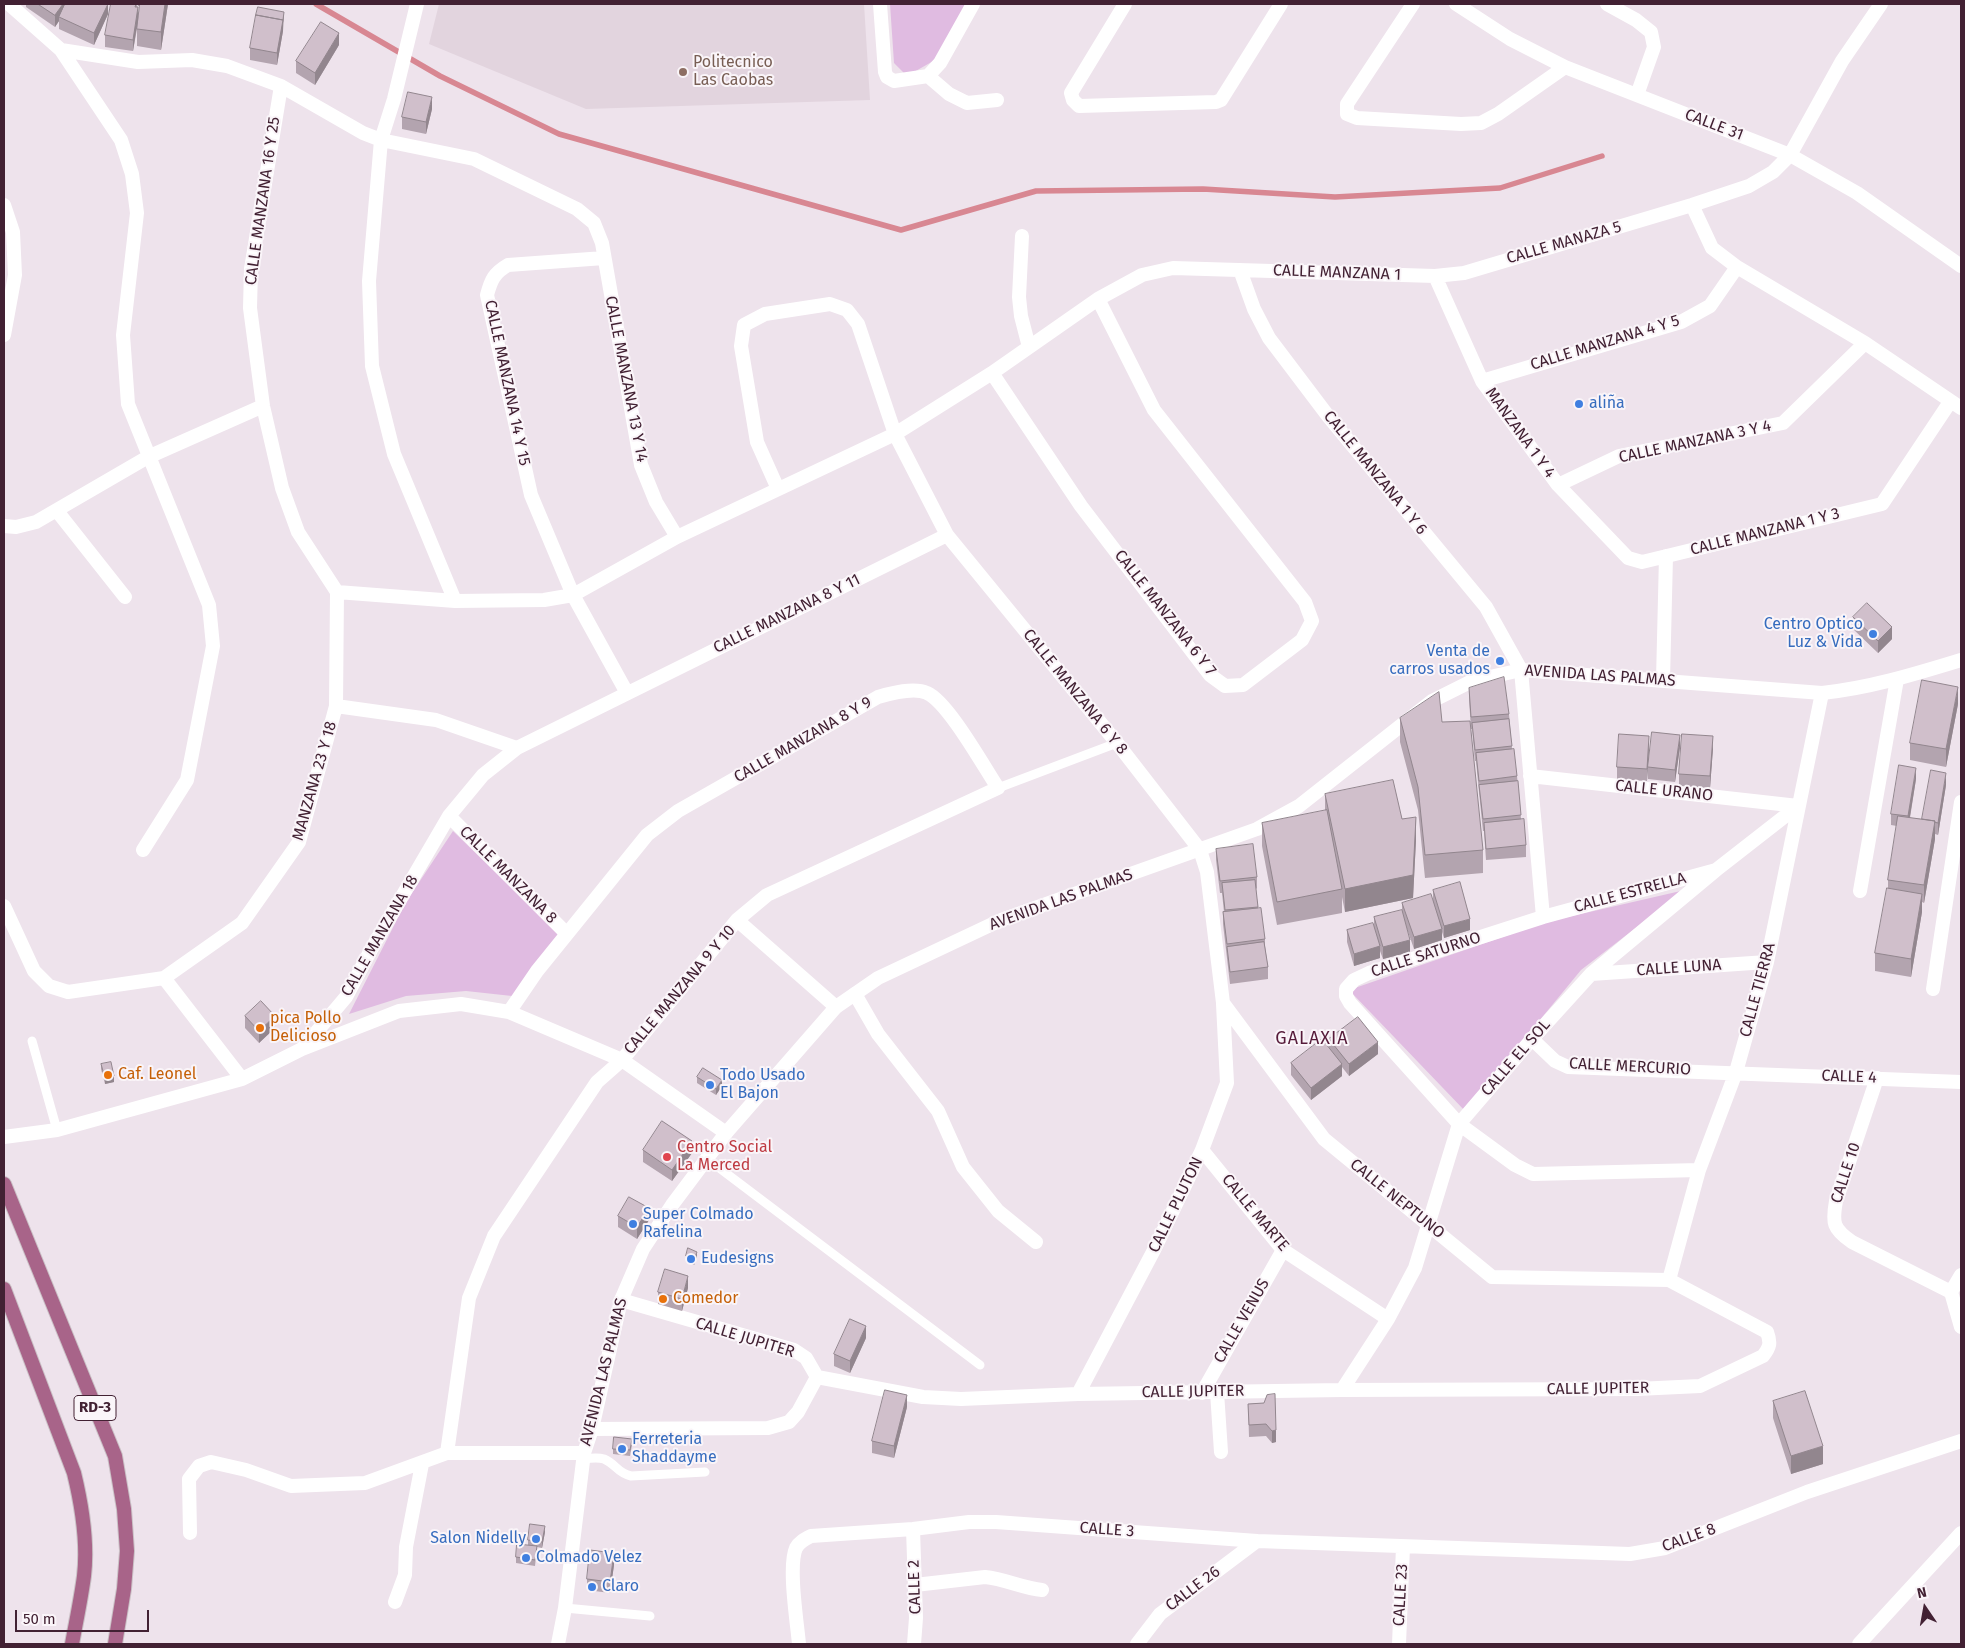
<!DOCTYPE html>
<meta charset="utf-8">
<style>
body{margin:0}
#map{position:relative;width:1965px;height:1648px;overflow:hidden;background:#eee3ec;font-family:"Fira Sans",sans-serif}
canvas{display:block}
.frame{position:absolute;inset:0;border:5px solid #422133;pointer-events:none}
.north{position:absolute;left:1900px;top:1583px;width:50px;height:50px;-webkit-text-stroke:4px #faf5f9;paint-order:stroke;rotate:348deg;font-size:14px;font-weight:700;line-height:20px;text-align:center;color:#422133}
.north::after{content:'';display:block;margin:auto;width:18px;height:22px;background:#422133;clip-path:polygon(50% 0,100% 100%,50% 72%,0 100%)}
.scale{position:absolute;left:15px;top:1610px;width:134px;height:22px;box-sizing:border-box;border:2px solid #422133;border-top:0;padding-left:6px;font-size:15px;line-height:18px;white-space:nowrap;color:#422133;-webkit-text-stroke:4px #faf5f9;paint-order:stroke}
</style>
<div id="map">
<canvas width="1965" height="1648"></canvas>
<div class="frame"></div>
<div class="north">N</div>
<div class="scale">50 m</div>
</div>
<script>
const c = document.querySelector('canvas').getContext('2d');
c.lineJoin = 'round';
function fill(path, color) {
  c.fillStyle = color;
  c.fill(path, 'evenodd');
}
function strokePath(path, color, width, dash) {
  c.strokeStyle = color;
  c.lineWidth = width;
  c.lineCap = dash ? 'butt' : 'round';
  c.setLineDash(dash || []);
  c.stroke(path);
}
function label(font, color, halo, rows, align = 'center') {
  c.font = font + ' "Fira Sans",sans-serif';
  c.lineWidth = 4;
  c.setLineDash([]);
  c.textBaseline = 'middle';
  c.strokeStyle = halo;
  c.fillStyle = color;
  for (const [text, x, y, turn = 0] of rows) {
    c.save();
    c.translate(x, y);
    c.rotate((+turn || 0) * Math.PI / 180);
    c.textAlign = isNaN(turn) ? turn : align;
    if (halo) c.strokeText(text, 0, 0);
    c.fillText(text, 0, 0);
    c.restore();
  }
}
fill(new Path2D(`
 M439,4H864L870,100L586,109L429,44Z`), '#e2d4de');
fill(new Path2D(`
 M890,4H968L935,60L907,76L894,63Z
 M453,831L561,936L512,996L466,991L406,996L349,1014L406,902Z
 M1685,890L1581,970L1465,1111L1349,990L1546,922Z`), '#e0bbe1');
strokePath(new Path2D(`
 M316,4L440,76L559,134L901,230L1036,191L1203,189L1335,197L1500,188L1602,156`), '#d88792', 5.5);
const primary = new Path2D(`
 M4,1184L115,1456L124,1509L127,1551L124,1589L115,1644
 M4,1289L74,1473C82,1506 88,1542 84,1576C81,1599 76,1622 72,1644`);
strokePath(primary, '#cac1c6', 16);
strokePath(new Path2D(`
 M998,788L1117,743
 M32,1041L57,1130
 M706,1158L980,1365
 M584,1459C590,1458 598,1457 604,1459C616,1464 617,1473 631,1476L705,1472
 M565,1608L650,1616`), '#fff', 9);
strokePath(new Path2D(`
 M9,4L61,50L121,140L132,174L137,213L123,335L128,404L209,605L213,646L187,780L143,850
 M417,4L394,99L381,140L369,281L372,366L394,454L455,601
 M880,4L885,72L887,77L894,81L928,76L940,63L973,4
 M1125,4L1071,93L1073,100L1079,106L1216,102L1221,100L1281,4
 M1413,4L1347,104V114L1357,118L1461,124L1481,123L1498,114L1565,67
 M1456,4L1510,39L1565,67L1790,155L1857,193L1961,266
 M1607,4L1636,20L1651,32L1654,47L1637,95
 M61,50L138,62L192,60L227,66L281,86L363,133L381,140L474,159L577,209L594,223L602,243L641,465L656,502L677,537
 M928,76L949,94L967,103L997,100
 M281,86L251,269L250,308L263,406L282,488L298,532L337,592
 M4,205L13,232L15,275L4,335
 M1692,205L1712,248L1737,267L1865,343L1961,408
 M1022,236L1019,297L1021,316L1029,347
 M604,258L508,265C494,273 491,280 487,295L531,495L573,595L627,693
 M1240,270L1254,309L1269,338L1328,416L1486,607L1521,670L1543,917
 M1435,276L1482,381L1558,485L1628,558L1642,562L1882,504L1950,402
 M992,373L1081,506L1210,675L1225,686L1243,685L1302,640L1312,621L1305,602L1154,410L1098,299
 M1482,381L1681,322L1710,306L1737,267
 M1558,485L1619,456L1783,423L1865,343
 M57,511L125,597
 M4,526L16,527L36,522L148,457L263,406
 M337,592L455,601L544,600L573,595L677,537L895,434L992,373L1098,299L1142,275L1173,268L1435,276L1464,273L1692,205L1749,186L1773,172L1790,155L1842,61L1881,4
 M1663,680L1666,556
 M336,706L436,720L517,748
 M1530,776L1798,806
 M449,816L567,934
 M1860,891L1897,679
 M4,906L34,971L49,986L68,992L164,978L242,923L299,842L336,706L337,592
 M737,920L836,1007
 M1591,974L1767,962
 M164,978L242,1079
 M1933,989L1961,802
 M855,994L878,1034L938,1111L963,1167L998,1211L1036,1242
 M1532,1039L1555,1061L1568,1067L1961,1082
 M302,1049L346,997L373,946L449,816L483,775L517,748L947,535
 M1877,1078L1836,1201C1832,1223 1833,1229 1852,1242L1951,1292
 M4,1137L57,1130L242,1079L302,1049L399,1011L461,1004L509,1012L622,1060L726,1133
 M1202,1150L1283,1250L1388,1319
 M1699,1170L1533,1174L1515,1165L1459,1124L1350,1003L1346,996V989L1354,980L1369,973L1543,917L1716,870
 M1669,1280L1699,1170L1736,1072L1767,962L1822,693
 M1951,1292L1961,1327
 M1951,1292L1961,1275
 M621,1300L794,1350L806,1358L817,1377L923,1397L961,1399L1078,1394L1342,1390L1637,1389L1700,1386L1763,1356C1770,1347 1771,1343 1767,1332L1669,1280L1492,1277L1324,1139L1223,1003L1207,872L1200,850L1117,743L947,535L895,434L858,324L847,310L830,304L765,314L744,325L741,346L757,442L778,489
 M1342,1390L1388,1319L1415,1268L1459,1124L1532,1039L1591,974L1716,870L1798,806
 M1217,1392L1221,1452
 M1202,1393L1283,1250
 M1078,1394L1154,1250L1202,1150L1227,1083L1223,1004
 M592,1429L768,1428L789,1422L798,1412L817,1377
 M447,1453L469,1298L494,1236L597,1082L622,1060L737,920L767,895L998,788C984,767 948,702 927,693C914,687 892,693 878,697L678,811L647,835L537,971L509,1012
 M913,1529L916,1618L914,1644
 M190,1533L189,1479L199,1466L211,1462L246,1470L291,1486L365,1483L447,1453H584
 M915,1585L985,1577C1005,1579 1023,1588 1042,1590
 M395,1602L405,1575L406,1547L422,1464
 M799,1644C797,1622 788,1566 796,1548C799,1542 805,1539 811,1536L913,1529L969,1522H996L1257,1541L1630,1554L1665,1548L1807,1492L1961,1441
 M1137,1644L1160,1614L1257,1541
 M1399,1644L1403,1547
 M1859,1644L1961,1533`), '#fff', 14);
strokePath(new Path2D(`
 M558,1644L565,1608L584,1453L592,1429L621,1300L643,1249L672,1205L726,1133L836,1007L878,978L1001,920L1257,829L1299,806L1432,701L1472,681L1521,670L1822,693C1870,688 1915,674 1961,660`), '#fff', 14);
strokePath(primary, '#a86489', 14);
fill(new Path2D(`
 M26,4H108V14L94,45L59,29V21L55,27L26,7Z
 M137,4L138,17L140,6H138V4H168L161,50L137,46V29L133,51L105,47V35Z
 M284,17L283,23V31L277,65L250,60V48Z
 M339,45L315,85L296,73V61Z
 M432,109L426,134L402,129V117Z
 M1853,617L1892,639L1878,653L1853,629Z
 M1469,688L1509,714L1512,749L1517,776L1521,819L1526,845V857L1486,860L1484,831H1483L1479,792L1476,761H1475L1472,729H1471L1469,699Z
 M1958,704L1946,767L1910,760V743Z
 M1400,718L1442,722L1483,850V873L1425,878L1418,810L1400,742Z
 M1680,747L1675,782L1648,779V767Z
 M1649,748L1647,781L1617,779V767Z
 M1713,748L1710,788L1679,786V774Z
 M1916,779L1910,818L1922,819L1946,785L1938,835L1935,834V839L1924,903L1922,902V912L1911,977L1875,971V953L1888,888V880L1897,826L1891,825V814Z
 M1325,794L1402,819L1416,840L1413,898L1345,912L1342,897V913L1277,925L1262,846V823L1325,811Z
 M1216,849L1257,877V888L1256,889L1258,908L1265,939V946L1268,967V979L1230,984L1223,924V912H1224L1222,893H1220L1216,860Z
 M1433,890L1470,930L1444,938L1442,932V940L1414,949L1405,923L1410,952L1383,959L1380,951V958L1354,966L1347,942V930L1374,926V917L1402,913V903L1433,900Z
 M1961,968V988H1960V976Z
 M245,1016L275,1028L259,1043L245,1028Z
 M1329,1039L1378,1054L1349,1076L1342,1067V1076L1311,1100L1291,1075V1063L1329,1048Z
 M101,1064L114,1082L105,1084L101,1069Z
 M697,1077L722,1086L716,1095L697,1083Z
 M643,1150L692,1153L672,1181L643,1162Z
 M618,1216L649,1220L637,1239L618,1227Z
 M686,1256L697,1258L694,1265L686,1261Z
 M688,1288L682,1311L658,1304V1292Z
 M866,1338L850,1373L834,1366V1354Z
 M1773,1401L1823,1464L1791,1474L1773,1418Z
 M1264,1403L1276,1442L1272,1443L1266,1436L1249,1437L1248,1404Z
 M907,1407L894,1458L872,1453V1441Z
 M632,1445L630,1456L613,1454V1449Z
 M545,1532L542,1548L537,1547L535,1566L516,1563V1557L528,1545V1540Z
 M614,1565L610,1593L587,1590V1579Z`), '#b3a4af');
fill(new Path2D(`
 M63,4H68L59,17V21L55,27V15Z
 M108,4V14L94,45V33Z
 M165,4H168L161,50V32Z
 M138,7V19L133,51V40Z
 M284,12L283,31L277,65V53Z
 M339,33V45L315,85V73Z
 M432,97V109L426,134V122Z
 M1892,627V639L1878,653V641Z
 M1958,687V704L1946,767V749Z
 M1680,735V747L1675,782V770Z
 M1649,736V748L1647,781V769Z
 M1713,736V748L1710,788V776Z
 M1916,768V779L1908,828V816Z
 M1946,773V785L1938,835V823Z
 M1416,817V840L1413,898L1345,912V889Z
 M1935,821V839L1924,903V885Z
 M1922,894V912L1911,977V959Z
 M1470,919V930L1444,938V926Z
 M1442,929V940L1414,949V937Z
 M1410,940V952L1383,959V947Z
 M1380,946V958L1354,966V954Z
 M275,1016V1028L259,1043V1031Z
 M1378,1042V1054L1349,1076V1064Z
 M1342,1064V1076L1311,1100V1088Z
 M114,1076V1082L105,1084V1078Z
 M722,1080V1086L716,1095V1089Z
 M692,1141V1153L672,1181V1170Z
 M649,1208V1220L637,1239V1227Z
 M697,1252V1258L694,1265V1259Z
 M688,1276V1288L682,1311V1299Z
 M866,1326V1338L850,1373V1361Z
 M907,1395V1407L894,1458V1446Z
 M1276,1430V1442L1272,1443V1431Z
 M1823,1446V1464L1791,1474V1456Z
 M545,1526V1532L542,1548V1542Z
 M614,1553V1565L610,1593V1582Z`), '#92868e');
const building = new Path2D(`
 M38,4H63L55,15Z
 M65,4H108L94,33L59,17Z
 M111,4H136L135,7H138L133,40L105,35Z
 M140,4H165L161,32L137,29Z
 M258,7L284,12L283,20L256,15Z
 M256,15L283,20L277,53L250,48Z
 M321,22L339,33L315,73L296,61Z
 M408,92L432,97L426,122L402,117Z
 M1867,603L1892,627L1878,641L1853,617Z
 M1504,677L1509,714L1471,717L1469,688Z
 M1922,680L1958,687L1946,749L1910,743Z
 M1439,692L1442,722L1470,721L1483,850L1425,855L1418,787L1400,718Z
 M1509,719L1512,746L1475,750L1472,723Z
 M1652,732L1680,735L1675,770L1648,767Z
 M1619,734L1649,736L1647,769L1617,767Z
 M1682,734L1713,736L1710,776L1679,774Z
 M1514,749L1517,776L1479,781L1476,753Z
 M1899,765L1916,768L1908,816L1891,814Z
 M1931,770L1946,773L1938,823L1934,822L1935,821L1922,819Z
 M1393,780L1402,819L1416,817L1413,875L1345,889L1325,794Z
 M1518,781L1521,815L1483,819L1479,785Z
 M1327,810L1342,889L1277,902L1262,823Z
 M1898,816L1935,821L1924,885L1888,880Z
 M1524,819L1526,845L1486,849L1484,823Z
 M1253,844L1257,877L1220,881L1216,849Z
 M1255,880L1258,907L1225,910L1222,883Z
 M1460,882L1470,919L1444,926L1433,890Z
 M1887,888L1922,894L1911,959L1875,953Z
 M1431,894L1442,929L1414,937L1402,903Z
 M1261,908L1265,939L1227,944L1223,912Z
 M1402,910L1410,940L1383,947L1374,917Z
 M1373,923L1380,946L1354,954L1347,930Z
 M1264,942L1268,967L1230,972L1227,947Z
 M261,1001L275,1016L259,1031L245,1016Z
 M1358,1017L1378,1042L1349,1064L1329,1039Z
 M1322,1039L1342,1064L1311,1088L1291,1063Z
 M111,1062L114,1076L105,1078L101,1064Z
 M703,1068L722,1080L716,1089L697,1077Z
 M662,1121L692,1141L672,1170L643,1150Z
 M629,1197L649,1208L637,1227L618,1216Z
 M688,1248L697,1252L694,1259L686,1256Z
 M665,1269L688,1276L682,1299L658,1292Z
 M850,1319L866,1326L850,1361L834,1354Z
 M885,1390L907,1395L894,1446L872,1441Z
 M1805,1391L1823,1446L1791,1456L1773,1401Z
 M1275,1394L1276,1430L1272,1431L1266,1424L1249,1425L1248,1404L1264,1403L1267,1395Z
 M614,1437L632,1439L630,1450L613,1449Z
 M530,1524L545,1526L542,1542L528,1540Z
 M517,1544L537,1546L535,1560L516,1557Z
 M590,1550L614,1553L610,1582L587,1579Z`);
fill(building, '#d0bfcb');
strokePath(building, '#92868e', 1);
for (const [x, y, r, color] of [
 [683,72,5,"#8d6e63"],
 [1579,404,5,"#3f7fe0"],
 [1873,634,5,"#3f7fe0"],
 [1500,661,5,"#3f7fe0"],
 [260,1028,5,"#e8710a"],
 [108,1075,5,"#e8710a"],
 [710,1085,5,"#3f7fe0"],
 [667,1157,5,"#e0444e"],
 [633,1224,5,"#3f7fe0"],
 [691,1259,5,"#3f7fe0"],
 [663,1299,5,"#e8710a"],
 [622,1449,5,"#3f7fe0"],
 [536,1539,5,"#3f7fe0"],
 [526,1558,5,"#3f7fe0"],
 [592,1587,5,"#3f7fe0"]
]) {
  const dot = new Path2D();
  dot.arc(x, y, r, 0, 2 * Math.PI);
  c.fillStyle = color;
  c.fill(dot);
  strokePath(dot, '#faf5f9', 2);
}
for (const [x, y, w] of [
 [95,1408,42]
]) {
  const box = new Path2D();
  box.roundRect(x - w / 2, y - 12.5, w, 25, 4);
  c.fillStyle = '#faf5f9';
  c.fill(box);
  strokePath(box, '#422133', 1);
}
label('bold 15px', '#422133', null, [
 ["RD-3",95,1408]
]);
label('16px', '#785e54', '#faf5f9', [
 ["Politecnico",693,63],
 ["Las Caobas",693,81]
], 'left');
label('16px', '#422133', '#faf5f9', [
 ["CALLE 31",1714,125,21],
 ["CALLE MANZANA 16 Y 25",263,201,-82],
 ["CALLE MANAZA 5",1564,243,-16],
 ["CALLE MANZANA 1",1337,273,2],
 ["CALLE MANZANA 4 Y 5",1605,343,-17],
 ["CALLE MANZANA 13 Y 14",626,379,79],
 ["CALLE MANZANA 14 Y 15",507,383,78],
 ["MANZANA 1 Y 4",1520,433,54],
 ["CALLE MANZANA 3 Y 4",1695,442,-12],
 ["CALLE MANZANA 1 Y 6",1375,473,51],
 ["CALLE MANZANA 1 Y 3",1765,532,-14],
 ["CALLE MANZANA 6 Y 7",1165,613,52],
 ["CALLE MANZANA 8 Y 11",787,614,-26],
 ["AVENIDA LAS PALMAS",1600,676,4],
 ["CALLE MANZANA 6 Y 8",1075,692,51],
 ["CALLE MANZANA 8 Y 9",803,740,-30],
 ["MANZANA 23 Y 18",315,781,-74],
 ["CALLE URANO",1664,791,6],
 ["CALLE MANZANA 8",508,875,45],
 ["CALLE ESTRELLA",1630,893,-15],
 ["AVENIDA LAS PALMAS",1061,900,-20],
 ["CALLE MANZANA 18",380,936,-60],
 ["CALLE SATURNO",1426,955,-18],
 ["CALLE LUNA",1679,968,-4],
 ["CALLE MANZANA 9 Y 10",680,990,-50],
 ["CALLE TIERRA",1758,990,-75],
 ["CALLE EL SOL",1516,1058,-49],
 ["CALLE MERCURIO",1630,1067,3],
 ["CALLE 4",1849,1077,2],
 ["CALLE 10",1846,1173,-72],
 ["CALLE NEPTUNO",1397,1199,39],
 ["CALLE PLUTON",1176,1205,-64],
 ["CALLE MARTE",1255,1213,50],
 ["CALLE VENUS",1242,1321,-60],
 ["CALLE JUPITER",745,1338,17],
 ["AVENIDA LAS PALMAS",604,1372,-76],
 ["CALLE JUPITER",1598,1389,-1],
 ["CALLE JUPITER",1193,1392,-1],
 ["CALLE 3",1107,1530,4],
 ["CALLE 8",1689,1538,-20],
 ["CALLE 2",915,1587,-92],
 ["CALLE 26",1193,1589,-37],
 ["CALLE 23",1401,1595,-87]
]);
label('16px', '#366cbe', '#faf5f9', [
 ["aliña",1589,404],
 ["Centro Optico",1863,625,"right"],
 ["Luz & Vida",1863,643,"right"],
 ["Venta de",1490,652,"right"],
 ["carros usados",1490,670,"right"],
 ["Todo Usado",720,1076],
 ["El Bajon",720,1094],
 ["Super Colmado",643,1215],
 ["Rafelina",643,1233],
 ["Eudesigns",701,1259],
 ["Ferreteria",632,1440],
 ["Shaddayme",632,1458],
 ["Salon Nidelly",526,1539,"right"],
 ["Colmado Velez",536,1558],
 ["Claro",602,1587]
], 'left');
label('16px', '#c56008', '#faf5f9', [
 ["pica Pollo",270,1019],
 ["Delicioso",270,1037],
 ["Caf. Leonel",118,1075],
 ["Comedor",673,1299]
], 'left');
label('16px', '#be3a42', '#faf5f9', [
 ["Centro Social",677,1148],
 ["La Merced",677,1166]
], 'left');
c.letterSpacing = '1px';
label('18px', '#561b3a', '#faf5f9', [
 ["GALAXIA",1312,1039]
]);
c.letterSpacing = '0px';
</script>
